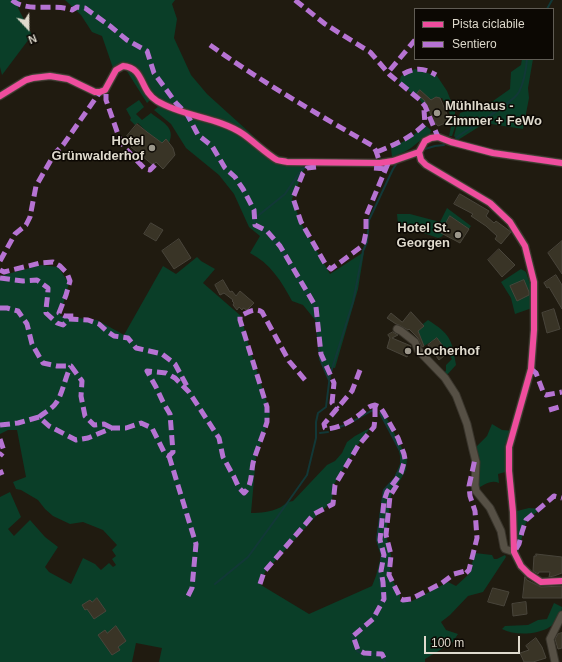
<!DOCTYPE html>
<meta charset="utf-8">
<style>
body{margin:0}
#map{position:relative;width:562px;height:662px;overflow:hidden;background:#201b10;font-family:Arial,sans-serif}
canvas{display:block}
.legend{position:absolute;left:414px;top:8px;width:140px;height:52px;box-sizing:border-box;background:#0c0803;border:1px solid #605c54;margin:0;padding:5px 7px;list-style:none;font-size:12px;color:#dfdacd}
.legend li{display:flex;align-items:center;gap:8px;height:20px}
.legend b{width:20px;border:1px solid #605c54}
.north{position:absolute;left:8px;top:8px;width:40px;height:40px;-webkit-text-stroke:3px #0c0803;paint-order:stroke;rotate:158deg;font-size:11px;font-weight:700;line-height:16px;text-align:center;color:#dfdacd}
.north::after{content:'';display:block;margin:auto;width:14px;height:18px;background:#dfdacd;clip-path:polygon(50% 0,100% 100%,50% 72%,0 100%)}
.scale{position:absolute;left:424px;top:636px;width:96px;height:18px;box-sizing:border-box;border:2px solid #dfdacd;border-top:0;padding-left:5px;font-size:12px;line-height:14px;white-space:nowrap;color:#dfdacd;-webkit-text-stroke:3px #0c0803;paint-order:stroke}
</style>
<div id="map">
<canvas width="562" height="662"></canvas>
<ul class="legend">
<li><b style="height:5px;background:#ef4d9e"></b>Pista ciclabile</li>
<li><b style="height:5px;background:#b673d3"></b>Sentiero</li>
</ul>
<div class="north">N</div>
<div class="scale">100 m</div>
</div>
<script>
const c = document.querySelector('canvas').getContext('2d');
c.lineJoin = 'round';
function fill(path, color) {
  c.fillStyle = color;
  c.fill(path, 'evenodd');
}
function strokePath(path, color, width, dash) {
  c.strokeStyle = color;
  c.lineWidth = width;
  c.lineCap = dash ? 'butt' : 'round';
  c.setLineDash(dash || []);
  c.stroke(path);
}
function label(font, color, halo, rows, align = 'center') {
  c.font = font + ' Arial,sans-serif';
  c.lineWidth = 3;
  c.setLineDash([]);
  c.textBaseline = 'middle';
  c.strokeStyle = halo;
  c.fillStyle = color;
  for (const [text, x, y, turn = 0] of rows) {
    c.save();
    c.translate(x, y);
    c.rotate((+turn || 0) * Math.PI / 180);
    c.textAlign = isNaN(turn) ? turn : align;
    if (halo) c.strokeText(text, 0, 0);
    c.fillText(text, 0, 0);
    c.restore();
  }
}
fill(new Path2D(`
 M0,0H20L18,8L32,35L2,75L0,67Z
 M65,0H175L172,4L177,19L174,38L191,75L207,94L271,152L305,167L292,199L301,223L330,274L364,252L358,289L335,368L325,367L322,362L316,321L303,305L292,301C282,282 270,263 250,253L260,236L249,227L234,194L219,175L186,148L171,124L154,110L158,107L150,100L147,103L123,65L113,68L102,36L92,32L81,15Z
 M522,59H533L528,88L529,98L523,129L485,123L458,140L454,136L460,113L493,101L510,89L511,72L521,65Z
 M415,69L437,76L447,91L455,111V127L452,136H449L452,122L449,111L451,109L448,101L445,103L442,98H440L427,105L429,112L420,100L399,83L401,76Z
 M139,100L144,107L136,114L142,120L151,113C162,122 176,127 169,143L166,139L162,143L147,132L138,123L135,125L130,120L131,118L126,109Z
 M425,125L431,130L430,134C424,137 421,140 416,144C409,150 401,154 392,157L391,148L410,138Z
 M447,208L471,226L469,229L450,216L441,233L444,234L441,237L438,238L398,224L397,214H410L440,222Z
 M197,257L201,261L215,269L203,283L241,316L248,343L270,412L269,419L256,457L251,513C260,513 271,512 279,508C285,505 286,502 293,501L327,465L335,461L342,453L347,442L355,436L370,428L357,446L333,486L332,502L317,515L265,572L261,585L309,614L372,586L376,576L381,556L376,540L383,490L394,478L400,464V456L398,447L379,413L383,411L407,458L406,470L391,496L386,535L391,555L390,575L400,595V602H410L448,582L456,586L469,574L475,553L492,555L494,559H497L505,555L506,557L483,592L468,596L450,615L441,622L446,630L458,634L452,643L425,659V662H159L162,648L136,643L132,662H0V497L10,492L21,517L8,529L14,536L30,520L45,537L58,547L45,567L49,572L71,584L83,558L95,564L101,570L109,563L113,567L116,565L112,559L116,556L112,550L117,545L103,530L83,522L70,524L53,516L45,509L38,500L21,490L16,489L13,482L26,477L17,430H8L0,434V276L41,265L58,267L69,283L60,316L97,320L124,335L163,266L176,274Z
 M521,269L526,272L532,290V308L515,314L511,298L501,282Z
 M428,320C450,334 452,339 456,365L446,376L444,372L446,371V365L452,359L437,338L424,346L418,331L424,326L423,324Z
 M492,424L502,430L514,431L509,471L498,474L499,483C491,479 484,485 476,489L473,450L487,436Z
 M529,508L541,509C517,525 528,530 517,550V511Z
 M554,603L562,607C562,633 521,639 502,629L505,626L528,625L538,620L547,619Z`), '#0a3e28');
strokePath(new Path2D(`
 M547,9L552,0
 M456,138C469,128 512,104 519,92C524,82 526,71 527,59
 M425,149L435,146L444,145
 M311,165L302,169L285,194L254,219L255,226L266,232L279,246L315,307L320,359L329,380
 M331,372L353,302L363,251L367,242L369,220L393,169L397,163
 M380,413L398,447L402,455V464L395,478L384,490L377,539L382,555L379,575L383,599L372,619L352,636L357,651L363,654H381L385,662
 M331,430L348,424L371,411L375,410
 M320,433L328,432
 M215,584L248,557L278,516L307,475L316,438V422L318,413L326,407L330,375`), '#123837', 2);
const building = new Path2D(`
 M420,90L431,100L436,97L440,98L450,121L438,126L433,120L425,101L417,94Z
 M137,124L147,132L162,143L166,139L173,148L175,155L163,169L156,162L153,165L131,147L135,143L127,136Z
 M460,194L489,211L486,216L494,223L496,221L511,232L501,244L495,239L497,236L486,226L471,216L473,214L454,204Z
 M450,216L469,229L460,243L441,233Z
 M151,223L163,230L156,241L144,234Z
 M179,239L191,258L174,269L162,251Z
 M562,241V274L548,253Z
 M499,249L515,265L502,277L488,260Z
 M556,275L562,285V309L549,287L547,288L544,283Z
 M223,280L230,292L232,291L236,296L240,291L254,303L247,310L243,308L242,310L239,307L237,310L233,305L234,303L232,301L233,300L224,293L220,295L215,285Z
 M524,280L529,292V295L517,301L510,286Z
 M554,309L560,329L547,333L542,313Z
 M411,312L424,326L418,331L424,346L422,347L418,338L409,329L408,330L399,325L396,324L387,318L391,313L402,322Z
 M393,332L398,335L392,338L411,346L407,357L387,348L390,338L388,335Z
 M437,338L448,353L439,360L428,345Z
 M536,554L562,557V573L554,576L549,577L550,572H539L538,574L533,571L534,556H536Z
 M525,577L527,580L541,587L562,586V598H523Z
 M493,588L509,592L504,606L488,602Z
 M97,598L106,611L94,619L87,609L85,610L82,605L90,600L92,602Z
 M526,602L527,614L513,616L512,604Z
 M116,626L126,641L118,647L120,650L112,655L98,635L105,630L107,633Z
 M562,633V648L558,649L555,639L558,634Z
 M536,638L542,647L546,658L533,662H524L520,653L529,650L526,646Z`);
fill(building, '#393426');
strokePath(building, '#49453b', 1);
const street = new Path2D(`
 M0,96L26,80L33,78L50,76L68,79L95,92H100L105,90L116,70L123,66C145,68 139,90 157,101C184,117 218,117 243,134C253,141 268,155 277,160C280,161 284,161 287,162L380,163L393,161L419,152
 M562,163L493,153L451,142L438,137L431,138L425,141L419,152L421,160L426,165L490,203L510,222L525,246L534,282V330L531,369L509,447V471L513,512L514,552L521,566L529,574L541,582L562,581
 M397,329L401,331L415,342L418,350L445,378L456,395L467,424L473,450L476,462L475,485L476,491L490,508L501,531L504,547L505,549L514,552
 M555,662L550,639L562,615`);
strokePath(street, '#39352c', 9);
strokePath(street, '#565045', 7);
strokePath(new Path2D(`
 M12,0C27,13 54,3 72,10L77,7L85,8L110,26L127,40L147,51L154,73L176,103L187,114L198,135L212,146L225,168L235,177L243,189L254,210L255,225L267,231L280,246L316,307L321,354L334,383L332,403L338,409
 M295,0L325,24L370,52L390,75L420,100L425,106L438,137
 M210,45C262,82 317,114 373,146L376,151L380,163
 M390,70L415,40
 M403,74C416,67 424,68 436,75
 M106,94V100L120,140L124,147L145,169L150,170L155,165
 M377,152C396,144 410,138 425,124L424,110
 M316,167L307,168L303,173L293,198L301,222L326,265L331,269L361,247L364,242L366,232V216L389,161
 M374,168L387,169
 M0,261L15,234L26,225L30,217L36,186L44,172L55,153L63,145L100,92
 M0,270L4,272L40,263L53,262L60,266L67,273L70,281L66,295L59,313L65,316H74
 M0,278L23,281L37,280L48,288C48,297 46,304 46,313L57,323L63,325L69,319L88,320L99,324L108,332L114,336L128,338L136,348L162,354L175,364L188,388
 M0,308H7L18,311L27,324L32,344L43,363L57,366H71L82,381L81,396L85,416L94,425L104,424L112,428
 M531,369L536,373L544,394L546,395L562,392
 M360,370L352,391L324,424L325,428L327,429C338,428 351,422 359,415C365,411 367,406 375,405L380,407L384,413L398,438L404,454L405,459L401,473L387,492L384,501L380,540L384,555L381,571L383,582L384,599L373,619L353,636L358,650L364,653L382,654L386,662
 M549,410L562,406
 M39,417C44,413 53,408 56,403C63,393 65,377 71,366
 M0,425L18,423L39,417L49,426L76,440L88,438L112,428H126L141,423L152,428L165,454L169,456L173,452L170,414L163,402L156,387L147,371L166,373L175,378L189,392L219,438L223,457L234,477L239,488L244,493C252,486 251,473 253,463C257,449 263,435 267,422V407L240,320V316C247,313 255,307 262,312L289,361L306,381
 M0,439L4,451L0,456
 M169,456L196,544L192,588L187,598
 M0,470L2,475
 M397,485L390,496L386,535L391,555L389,575L401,599L403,600L411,599L442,583L454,574L469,570
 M516,549L519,544L522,532L526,520L554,496L562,498
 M466,573L469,570L477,538L475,511L470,496L469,486L475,459
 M260,584L264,572L314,514L333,504L335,485L358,446L374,427L375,419V405`), '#b673d3', 5, [10, 5]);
strokePath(new Path2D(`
 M0,96L26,80L33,78L50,76L68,79L95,92H100L105,90L116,70L123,66C145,68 139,90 157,101C184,117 218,117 243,134C253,141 268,155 277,160C280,161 284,161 287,162L380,163L393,161L419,152
 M562,163L493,153L451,142L438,137L431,138L425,141L419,152L421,160L426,165L490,203L510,222L525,246L534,282V330L531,369L509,447V471L513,512L514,552L521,566L529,574L541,582L562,581`), '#ef4d9e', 6);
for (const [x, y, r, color] of [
 [437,113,4,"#9c978b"],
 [152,148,4,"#9c978b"],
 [458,235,4,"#9c978b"],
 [408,351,4,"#9c978b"]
]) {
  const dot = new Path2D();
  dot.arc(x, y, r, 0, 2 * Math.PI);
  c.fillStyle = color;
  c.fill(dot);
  strokePath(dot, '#0c0803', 1.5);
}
label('bold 13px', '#dfdacd', '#0c0803', [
 ["Mühlhaus -",445,106],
 ["Zimmer + FeWo",445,121],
 ["Hotel",144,141,"right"],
 ["Grünwalderhof",144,156,"right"],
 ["Hotel St.",450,228,"right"],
 ["Georgen",450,243,"right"],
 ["Locherhof",416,351]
], 'left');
</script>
